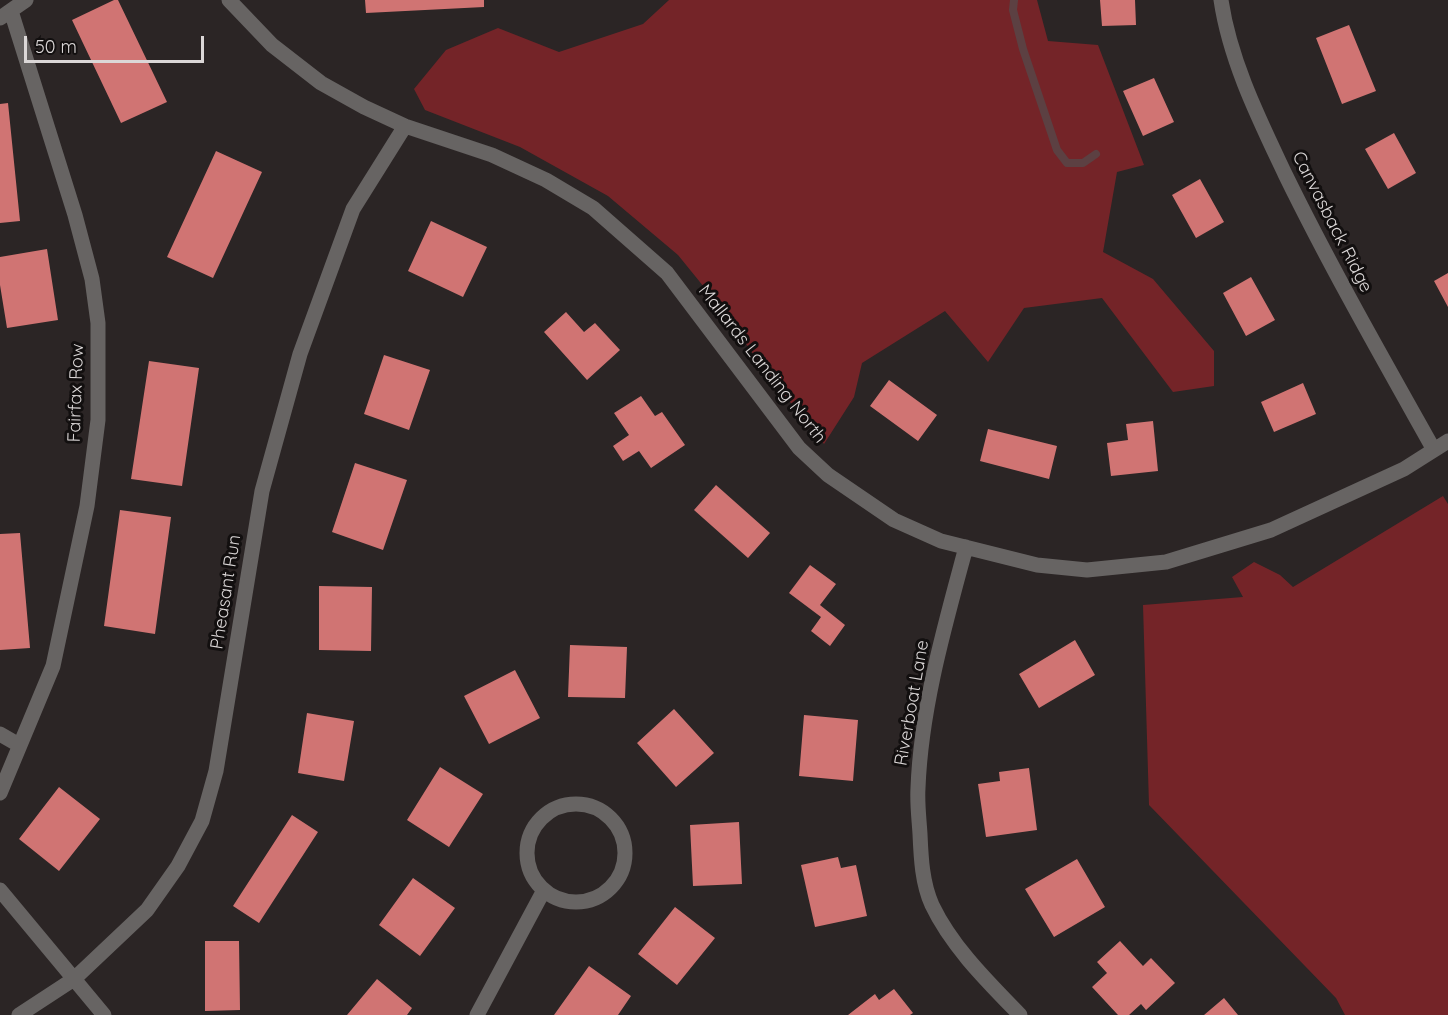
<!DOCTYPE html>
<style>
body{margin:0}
#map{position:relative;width:1448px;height:1015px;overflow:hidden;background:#2b2525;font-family:Quicksand,sans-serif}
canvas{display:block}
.scale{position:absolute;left:24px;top:36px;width:180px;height:27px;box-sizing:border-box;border:3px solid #dbd7d7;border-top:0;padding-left:8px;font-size:18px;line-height:21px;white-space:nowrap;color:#dbd7d7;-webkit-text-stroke:4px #120f0f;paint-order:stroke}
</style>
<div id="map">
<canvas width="1448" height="1015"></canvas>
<div class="scale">50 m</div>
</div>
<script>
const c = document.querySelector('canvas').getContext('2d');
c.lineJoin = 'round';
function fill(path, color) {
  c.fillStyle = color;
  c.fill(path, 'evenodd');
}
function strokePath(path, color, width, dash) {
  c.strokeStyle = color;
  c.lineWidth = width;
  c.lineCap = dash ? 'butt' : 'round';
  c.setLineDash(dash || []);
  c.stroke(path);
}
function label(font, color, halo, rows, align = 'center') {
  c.font = font + ' Quicksand,sans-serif';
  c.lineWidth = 6;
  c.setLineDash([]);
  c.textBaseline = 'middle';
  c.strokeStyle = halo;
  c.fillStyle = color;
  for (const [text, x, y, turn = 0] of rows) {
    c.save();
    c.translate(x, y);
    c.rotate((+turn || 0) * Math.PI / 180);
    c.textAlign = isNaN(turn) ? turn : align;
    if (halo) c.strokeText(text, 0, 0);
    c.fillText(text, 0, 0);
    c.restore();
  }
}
fill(new Path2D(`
 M669,0H1037L1048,41L1098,45L1144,165L1117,172L1103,252L1153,279L1214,351V386L1173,392L1102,298L1024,308L988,362L945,311L862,363L854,397L824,444L765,371L721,308L678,255L608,196L520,147L425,110L414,89L446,50L498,28L559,52L643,24Z
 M1443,496L1448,504V1015H1345L1336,998L1149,805L1143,605L1243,597L1232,577L1254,562L1280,575L1293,587Z`), '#742428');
strokePath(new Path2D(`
 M1014,0L1013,10L1023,49L1057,150L1067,163H1083L1096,154`), '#5c4042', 8);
fill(new Path2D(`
 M114,0H118L167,102L121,123L72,20Z
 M365,0H484V7L366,13Z
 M1100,0H1135L1136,25L1102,26Z
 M1349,25L1376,91L1342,104L1316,38Z
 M1154,78L1174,122L1143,136L1123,91Z
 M8,103L20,221L0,223V104Z
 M1394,133L1416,173L1388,189L1365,149Z
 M216,151L262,172L213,278L167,257Z
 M1200,179L1224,222L1196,238L1172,195Z
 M431,221L487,247L463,297L408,271Z
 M47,249L58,320L7,328L0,285V257Z
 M1448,273V307L1434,281Z
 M1251,277L1275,320L1246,336L1223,293Z
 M566,312L584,332L595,323L620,350L587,380L544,332Z
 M384,355L430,370L409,430L364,414Z
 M149,361L199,368L182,486L131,479Z
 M889,380L937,415L918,441L870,406Z
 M1303,383L1316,414L1274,432L1261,402Z
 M641,396L655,416L662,412L685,445L651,468L639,451L623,461L613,446L629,435L614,413Z
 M1153,421L1158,471L1111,476L1107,443L1128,440L1126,424Z
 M988,429L1057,446L1049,479L980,461Z
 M355,463L407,480L383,550L332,532Z
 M716,485L770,533L748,558L694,510Z
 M120,510L171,517L155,634L104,626Z
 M20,533L30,648L0,650V534Z
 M810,565L836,584L820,605L845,625L830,646L811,631L821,617L789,593Z
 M319,586L372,587L371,651L319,650Z
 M1075,640L1095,675L1039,708L1019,674Z
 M570,645L627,647L625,698L568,697Z
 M515,670L540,718L489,744L464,696Z
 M674,709L714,753L676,787L637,743Z
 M307,713L354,721L344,781L298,773Z
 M804,715L858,720L853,781L799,776Z
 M440,767L483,794L449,847L407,820Z
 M1029,768L1037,830L986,837L978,784L1000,781L999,772Z
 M59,787L100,819L59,871L19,839Z
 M292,815L318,832L259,923L233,906Z
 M739,822L742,884L693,886L690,825Z
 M838,857L841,868L856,865L867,916L815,927L801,865Z
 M1077,859L1105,907L1054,937L1025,889Z
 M413,878L455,908L420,956L379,925Z
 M675,907L715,938L677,985L638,954Z
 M205,941H239L240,1010L205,1011Z
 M1120,941L1143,966L1151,958L1175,983L1146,1010L1141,1004L1129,1015H1118L1092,987L1107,973L1097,962Z
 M589,966L631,996L618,1015H554Z
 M377,979L412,1008L407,1015H347Z
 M894,989L913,1013L910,1015H848L875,994L879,1000Z
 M1224,998L1238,1015H1204Z`), '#d07473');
strokePath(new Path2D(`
 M229,0L272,45L321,83L364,107L405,126L492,155L546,180L593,208L667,273L799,448L828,475L894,520L941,541L1037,565L1087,570L1166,562L1271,530L1404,469L1448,441
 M1221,0C1230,61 1259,119 1285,174C1331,268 1383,359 1434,450
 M0,18L26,0
 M966,547C945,625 921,707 918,788C917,803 919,818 920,834C921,857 922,883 932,905C952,947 988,982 1020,1015
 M0,734L19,745
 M0,793L53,666L87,506L98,420V323L92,279L75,215L11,11
 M527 853a49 49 0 1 1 98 0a49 49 0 1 1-98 0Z
 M0,890L104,1015
 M19,1015L74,979L147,910L178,866L202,821L216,771L262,491L300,354L353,209L405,126
 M477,1015L544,890`), '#676463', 15);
label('18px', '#dbd7d7', '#120f0f', [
 ["Canvasback Ridge",1332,222,63],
 ["Mallards Landing North",762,364,52],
 ["Fairfax Row",76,393,-88],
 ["Pheasant Run",226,592,-81],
 ["Riverboat Lane",912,703,-80]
]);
</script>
